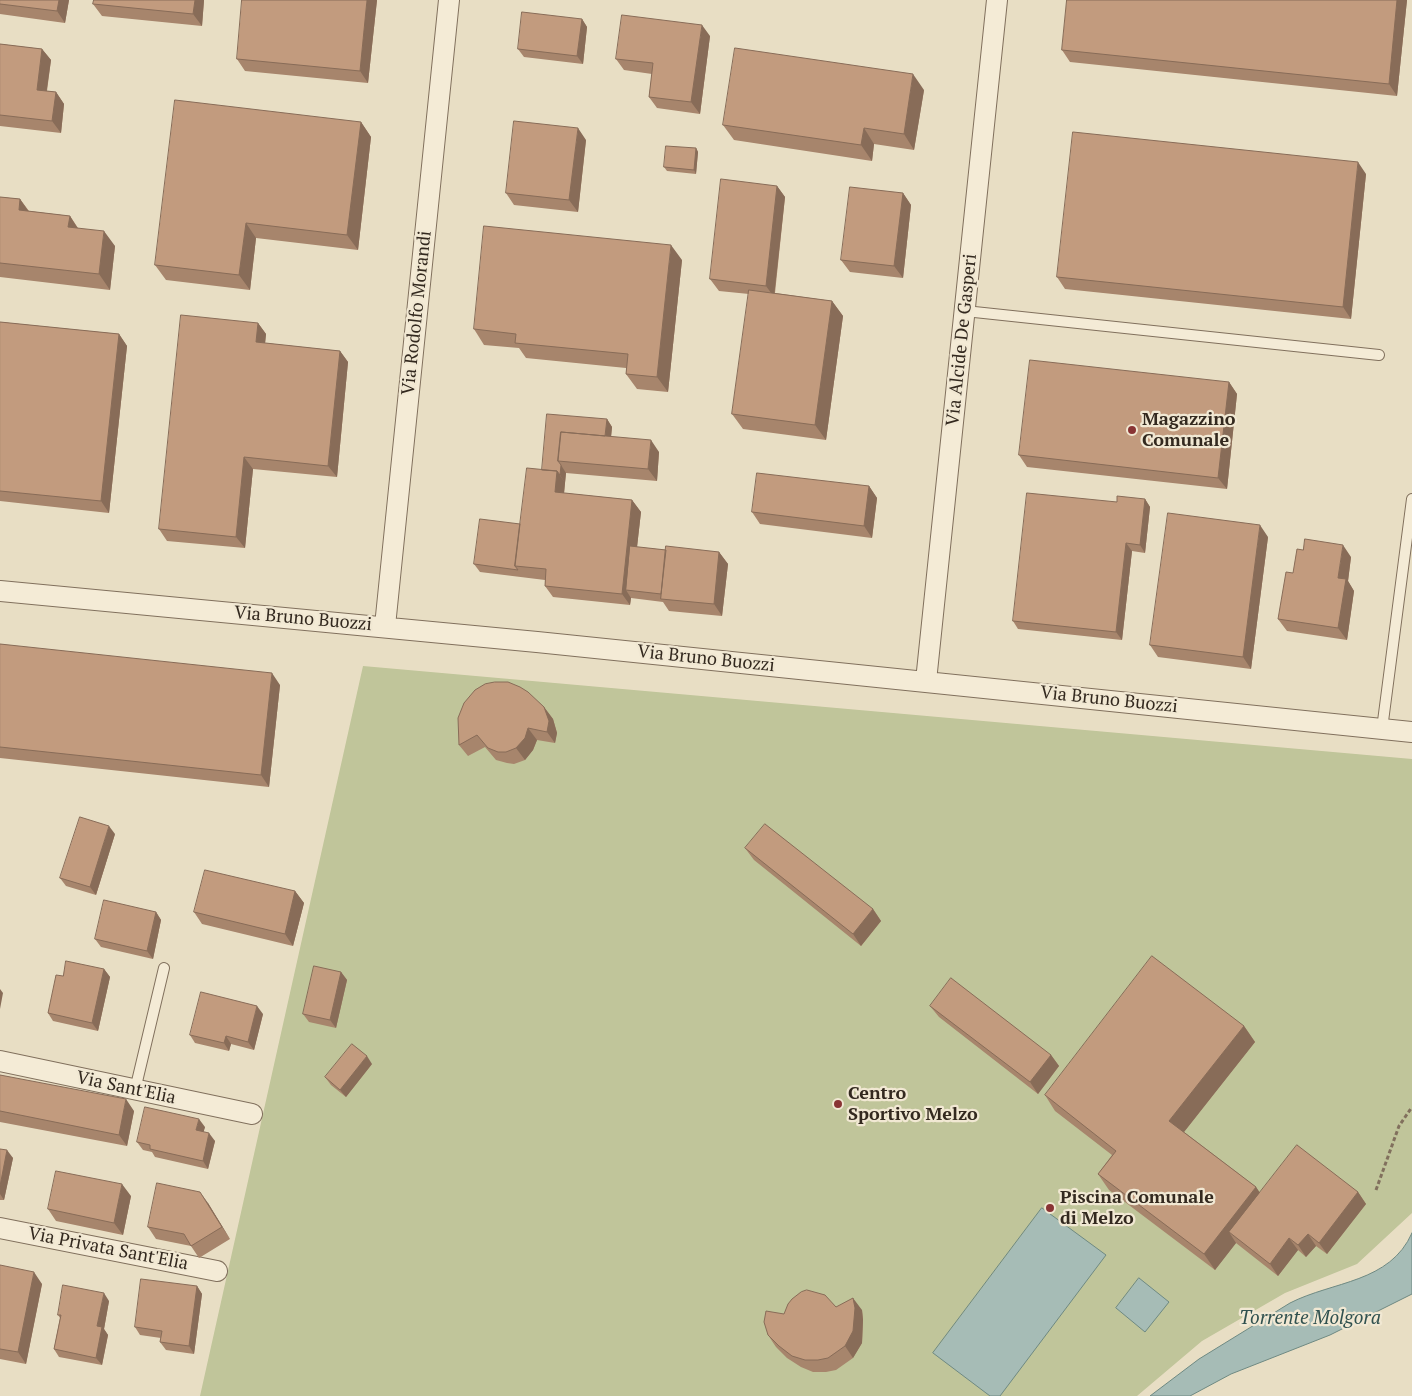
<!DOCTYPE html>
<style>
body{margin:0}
canvas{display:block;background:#e8dec4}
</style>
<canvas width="1412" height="1396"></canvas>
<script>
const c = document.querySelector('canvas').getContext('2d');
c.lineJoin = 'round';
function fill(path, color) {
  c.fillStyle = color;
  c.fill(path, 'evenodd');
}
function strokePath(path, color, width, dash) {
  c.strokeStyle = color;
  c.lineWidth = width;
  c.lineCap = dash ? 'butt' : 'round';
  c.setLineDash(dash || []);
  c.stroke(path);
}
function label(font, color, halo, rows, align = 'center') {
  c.font = font + ' "PT Serif",serif';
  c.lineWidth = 4.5;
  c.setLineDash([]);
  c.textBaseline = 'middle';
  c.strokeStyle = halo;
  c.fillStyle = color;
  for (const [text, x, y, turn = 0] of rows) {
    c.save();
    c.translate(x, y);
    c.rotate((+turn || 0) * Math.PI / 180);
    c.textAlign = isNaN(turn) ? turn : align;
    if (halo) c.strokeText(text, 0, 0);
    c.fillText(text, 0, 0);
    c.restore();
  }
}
fill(new Path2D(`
 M363,666L1412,759V1213L1357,1264L1285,1293L1202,1341L1137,1396H200Z`), '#c0c59a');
const water = new Path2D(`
 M1042,1208L1106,1255L1000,1396H990L933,1353Z
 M1412,1233V1294L1330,1335L1231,1374L1190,1396H1150L1199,1359L1290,1303C1333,1281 1390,1283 1412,1233Z
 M1139,1278L1169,1302L1145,1332L1116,1308Z`);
fill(water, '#a6bcb6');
strokePath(water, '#6e8982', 1);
const service = new Path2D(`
 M965,311L1379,355
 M1382,729L1412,499
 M135,1090L164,968`);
const minor = new Path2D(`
 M0,591C471,634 942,682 1412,732
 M385,626L449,0
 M926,681L997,0
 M0,1061L252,1114
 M0,1228L217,1271`);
strokePath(service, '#81705d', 12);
strokePath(minor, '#81705d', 22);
strokePath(new Path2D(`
 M1376,1190L1399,1126L1412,1107`), '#81705d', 3, [4, 2.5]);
strokePath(service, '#f4ebd6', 10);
strokePath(minor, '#f4ebd6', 20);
fill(new Path2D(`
 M0,0H69L65,23L0,14Z
 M94,0H204L202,26L102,16L93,4Z
 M377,0L368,83L245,71L237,59Z
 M1067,0H1407L1397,96L1070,62L1062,50Z
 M582,19L587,27L583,64L524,57L518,49Z
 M710,36L700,114L657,108L649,97L652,74L624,70L616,59Z
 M0,44L42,49L51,60L47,91L56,92L64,104L61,133L0,126Z
 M924,90L914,150L874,144L872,161L734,140L723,125Z
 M361,122L371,137L358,250L256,238L250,290L166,280L155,265Z
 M586,140L578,212L514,205L506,193Z
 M696,148L698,152L696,174L667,171L664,167Z
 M1366,174L1351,319L1065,289L1057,277Z
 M777,186L785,197L775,293L832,301L843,316L826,440L743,429L732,414L749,294L719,291L710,279Z
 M903,193L911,205L903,278L850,272L841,260Z
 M0,197L20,199L29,211L70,216L78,228L115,246L110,290L0,277Z
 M682,260L668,392L637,389L626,374V368L526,358L519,348L484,345L474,329Z
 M0,322L119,334L127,346L109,513L0,501Z
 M258,323L266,334L265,343L340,351L348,362L337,477L253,469L245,548L167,541L159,529Z
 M1229,382L1237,394L1227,489L1027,467L1019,455Z
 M607,419L612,427L611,437L659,452L657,481L566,473L564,493L632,500L641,512L637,547L666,550L719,552L728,564L722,616L669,611L663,602L631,598L630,605L553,597L545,586V580L480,572L474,564L520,524L542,470Z
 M869,486L877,498L872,538L760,524L752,512Z
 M1145,499L1150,507L1145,553L1132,551L1122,640L1018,629L1013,621L1117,502Z
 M1268,537L1251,669L1158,657L1150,645Z
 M1351,557L1348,581L1354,591L1347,640L1287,631L1278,619Z
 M0,644L280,685L269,787L0,758Z
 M475,690L544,707L553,719L557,733L555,743L537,740L533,750L525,760L514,764L507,763L496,760L485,747L468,756L459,745Z
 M115,834L96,895L66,886L60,878Z
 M745,848L873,909L881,921L861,946L754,860Z
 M295,891L304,903L293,946L202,924L194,912Z
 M156,912L161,920L153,959L101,947L95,939Z
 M104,969L110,977L98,1031L53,1021L48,1013L63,976Z
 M341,972L347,980L336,1028L309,1022L303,1014Z
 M930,1006L1051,1055L1059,1066L1038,1094L939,1017Z
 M263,1014L254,1050L231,1044L229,1051L195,1043L190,1035Z
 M1244,1026L1255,1042L1184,1132L1256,1187L1260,1193L1358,1192L1366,1204L1327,1254L1316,1246L1306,1257L1298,1250L1278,1276L1236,1243L1215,1270L1109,1190L1098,1174L1112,1155L1055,1111L1045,1095Z
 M372,1064L346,1097L331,1085L325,1077Z
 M0,1075L134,1111L127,1146L0,1122Z
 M205,1127L203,1132L215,1141L208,1169L155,1157L152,1152L143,1150L137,1142Z
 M0,1149L13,1158L4,1200H0Z
 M131,1196L123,1235L56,1221L48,1209Z
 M208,1203L230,1239L199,1258L191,1246L156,1239L148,1227Z
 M0,1265L42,1284L26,1364L0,1359Z
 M197,1286L202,1294L194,1354L166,1350L160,1342L161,1338L140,1335L135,1327Z
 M109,1301L104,1329L108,1335L102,1365L59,1357L54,1349L60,1318L58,1315Z
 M836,1307L862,1310L863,1320L862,1343L853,1358L836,1370L826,1372H813L801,1367L787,1358L776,1347L768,1335Z`), '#a7856c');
fill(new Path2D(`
 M59,0H69L65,23L57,11Z
 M195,0H204L202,26L193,14Z
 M367,0H377L368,83L360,71Z
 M1397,0H1407L1397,96L1389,84Z
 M582,19L587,27L583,64L577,56Z
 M702,25L710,36L700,114L691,102Z
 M42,49L51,60L45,102L37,90Z
 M913,74L924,90L914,150L904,134Z
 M56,92L64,104L61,133L52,121Z
 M361,122L371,137L358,250L347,235Z
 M578,128L586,140L578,212L569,200Z
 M864,128L874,144L872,161L861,145Z
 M696,148L698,152L696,174L694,170Z
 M1358,162L1366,174L1351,319L1343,307Z
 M777,186L785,197L774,297L766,286Z
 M903,193L911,205L903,278L894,266Z
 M20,199L31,215L19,210Z
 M70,216L80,232L68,227Z
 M246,223L256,238L250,290L239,275Z
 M104,231L115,246L110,290L99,274Z
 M671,245L682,260L668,392L657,377Z
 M832,301L843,316L826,440L815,425Z
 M258,323L266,334L264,354L256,342Z
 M119,334L127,346L109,513L101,501Z
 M340,351L348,362L337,477L328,466Z
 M1229,382L1237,394L1227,489L1218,478Z
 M607,419L612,427L610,447L605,439Z
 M651,440L659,452L657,481L648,469Z
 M244,457L253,469L245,548L236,537Z
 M561,465L566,473L565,483L560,475Z
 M557,471L565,483L563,504L555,492Z
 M869,486L877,498L872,538L864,526Z
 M1145,499L1150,507L1145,553L1140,545Z
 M632,500L641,512L632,591L626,590L631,598L630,605L622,594Z
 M1260,525L1268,537L1251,669L1243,657Z
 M1126,543L1132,551L1122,640L1116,632Z
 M1343,545L1351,557L1348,581L1354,591L1347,640L1338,628V578Z
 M719,552L728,564L722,616L714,604Z
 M272,673L280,685L269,787L261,775Z
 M544,707L553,719L557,733L555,743L547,732Z
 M528,728L537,740L533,750L525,760L516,748Z
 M109,826L115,834L96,895L90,887Z
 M295,891L304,903L293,946L285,934Z
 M873,909L881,921L861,946L853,934Z
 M156,912L161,920L153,959L147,951Z
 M104,969L110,977L98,1031L92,1023Z
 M341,972L347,980L336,1028L330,1020Z
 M0,989L3,993L0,1009Z
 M257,1006L263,1014L254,1050L248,1042Z
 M1244,1026L1255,1042L1180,1137L1169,1121Z
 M226,1036L231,1044L229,1051L224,1043Z
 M1051,1055L1059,1066L1038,1094L1030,1082Z
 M367,1056L372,1064L346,1097L340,1090Z
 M126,1099L134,1111L127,1146L119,1135Z
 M199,1119L205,1127L202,1138L196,1130Z
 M209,1133L215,1141L208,1169L203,1161Z
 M7,1150L13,1158L4,1200L0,1194V1186Z
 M122,1184L131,1196L123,1235L114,1223Z
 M1256,1187L1266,1202L1229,1232L1236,1243L1215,1270L1204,1254Z
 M200,1192L208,1203L230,1239L222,1227Z
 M1358,1192L1366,1204L1327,1254L1319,1243Z
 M1308,1234L1316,1246L1306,1257L1298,1245Z
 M1289,1238L1298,1250L1278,1276L1270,1264Z
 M34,1272L42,1284L26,1364L18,1352Z
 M197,1286L202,1294L194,1354L189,1346Z
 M104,1293L109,1301L104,1329L108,1335L102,1365L96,1358L97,1326Z
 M853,1298L862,1310L863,1320L862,1343L853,1358L845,1346Z`), '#886c58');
const building = new Path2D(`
 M0,0H59L57,11L0,4Z
 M94,0H195L193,14L93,4Z
 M242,0H367L360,71L237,59Z
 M1067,0H1397L1389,84L1062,50Z
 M522,12L582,19L577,56L518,49Z
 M622,15L702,25L691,102L649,97L653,63L616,59Z
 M0,44L42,49L37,90L56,92L52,121L0,115Z
 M735,48L913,74L904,134L864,128L861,145L723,125Z
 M175,100L361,122L347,235L246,223L239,275L155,265Z
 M514,121L578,128L569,200L506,193Z
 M1073,132L1358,162L1343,307L1057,277Z
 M666,146L696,148L694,170L664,167Z
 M721,179L777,186L766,286L710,279Z
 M850,187L903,193L894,266L841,260Z
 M0,197L20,199L19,210L70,216L68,227L104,231L99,274L0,263Z
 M484,226L671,245L657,377L626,374L628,354L515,343L516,334L474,329Z
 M749,290L832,301L815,425L732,414Z
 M181,315L258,323L256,342L340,351L328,466L244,457L236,537L159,529Z
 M0,322L119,334L101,501L0,491Z
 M1030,360L1229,382L1218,478L1019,455Z
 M547,414L607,419L605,436L561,432L558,461L561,465L560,475L557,471L542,470Z
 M561,432L651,440L648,469L558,461Z
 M527,468L557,471L555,492L632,500L622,594L545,586L546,569L515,566Z
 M757,473L869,486L864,526L752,512Z
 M1027,493L1117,502V496L1145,499L1140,545L1126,543L1116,632L1013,621Z
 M1168,513L1260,525L1243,657L1150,645Z
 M480,519L520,524L515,566L518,570L474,564Z
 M1305,539L1343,545L1338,578L1346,579L1338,628L1278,619L1286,572L1293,573L1297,549L1303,550Z
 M630,546L666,550L661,594L626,590Z
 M666,546L719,552L714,604L661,599Z
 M0,644L272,673L261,775L0,747Z
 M495,682H508L520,687L528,692L544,707L549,721L547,732L528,728L525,738L516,748L506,752H498L488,748L477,735L459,745L458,718L464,703L475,690L485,684Z
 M80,817L109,826L90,887L60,878Z
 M765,824L873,909L853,934L745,848Z
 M205,870L295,891L285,934L194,912Z
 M104,900L156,912L147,951L95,939Z
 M1152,956L1244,1026L1169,1121L1256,1187L1204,1254L1098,1174L1116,1151L1045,1095Z
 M66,961L104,969L92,1023L48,1013L56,975L63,976Z
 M314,966L341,972L330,1020L303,1014Z
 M951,978L1051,1055L1030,1082L930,1006Z
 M201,992L257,1006L248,1042L226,1036L224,1043L190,1035Z
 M352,1044L367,1056L340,1090L325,1077Z
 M0,1075L126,1099L119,1135L0,1111Z
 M145,1107L199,1119L196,1130L209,1133L203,1161L150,1149V1145L137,1142Z
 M1297,1145L1358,1192L1319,1243L1308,1234L1298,1245L1289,1238L1270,1264L1229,1232Z
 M0,1149L7,1150L0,1186Z
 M56,1171L122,1184L114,1223L48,1209Z
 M157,1183L200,1192L222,1227L191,1246L184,1234L148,1227Z
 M0,1265L34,1272L18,1352L0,1349Z
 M141,1279L197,1286L189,1346L160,1342L162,1331L135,1327Z
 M63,1285L104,1293L97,1326L102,1327L96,1358L54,1349L61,1315H58Z
 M807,1290L825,1295L836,1307L853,1298L855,1308L853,1331L845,1346L828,1358L818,1360H805L792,1356L779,1346L768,1335L764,1322L766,1311L784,1314L788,1304L792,1299L801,1292Z`);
fill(building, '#c29b7e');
strokePath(building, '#886c58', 1);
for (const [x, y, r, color] of [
 [1132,430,5,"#893434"],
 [838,1104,5,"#893434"],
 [1050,1208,5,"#893434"]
]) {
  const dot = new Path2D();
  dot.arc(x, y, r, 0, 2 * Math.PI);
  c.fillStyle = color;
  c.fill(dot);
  strokePath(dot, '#f1e8d3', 2);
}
label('18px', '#33291f', '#f1e8d3', [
 ["Via Rodolfo Morandi",417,313,-84],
 ["Via Alcide De Gasperi",962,340,-84],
 ["Via Bruno Buozzi",303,619,5],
 ["Via Bruno Buozzi",706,659,6],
 ["Via Bruno Buozzi",1109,700,6],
 ["Via Sant'Elia",126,1088,12],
 ["Via Privata Sant'Elia",108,1249,11]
]);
label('bold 18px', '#33291f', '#f1e8d3', [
 ["Magazzino",1142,420],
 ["Comunale",1142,441],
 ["Centro",848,1094],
 ["Sportivo Melzo",848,1115],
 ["Piscina Comunale",1060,1198],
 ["di Melzo",1060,1219]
], 'left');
label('italic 19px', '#30514f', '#f1e8d3', [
 ["Torrente Molgora",1310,1319]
]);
</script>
